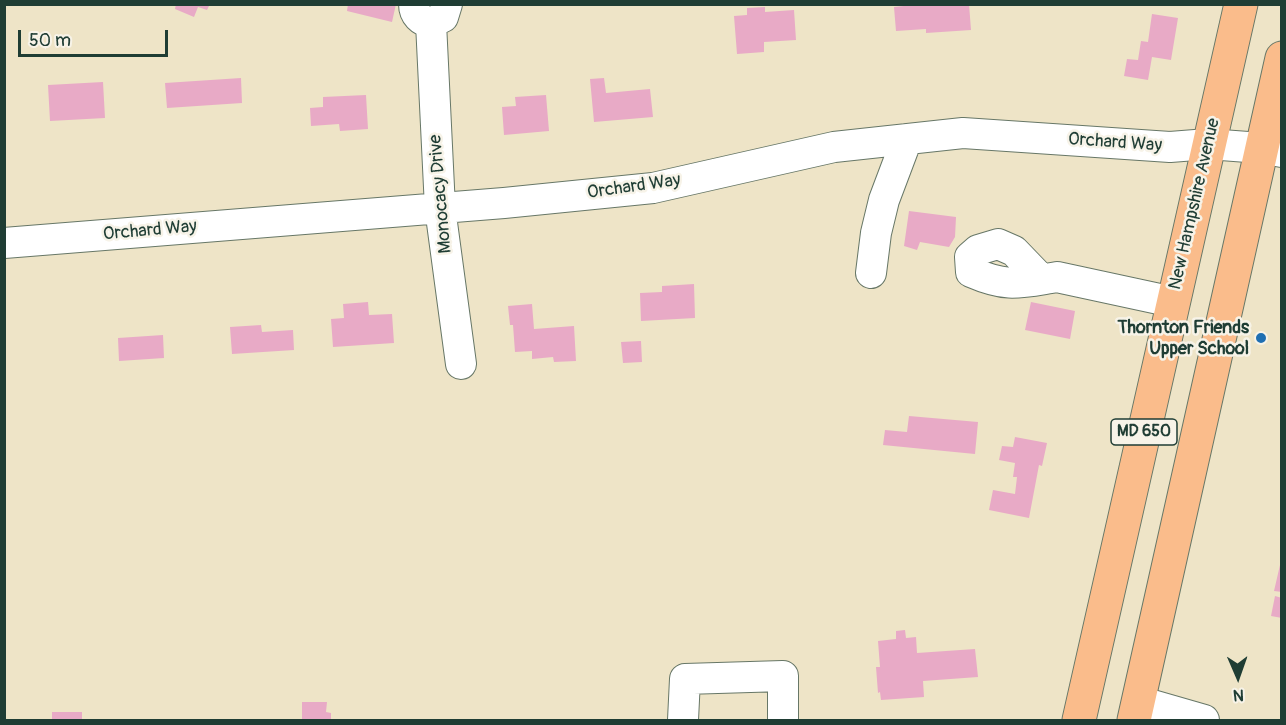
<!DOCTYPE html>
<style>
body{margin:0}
#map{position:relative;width:1286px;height:725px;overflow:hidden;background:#eee4c7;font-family:Pangolin,sans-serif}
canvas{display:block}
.frame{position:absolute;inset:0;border:6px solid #1f3d34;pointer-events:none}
.north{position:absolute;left:1208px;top:647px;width:60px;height:60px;-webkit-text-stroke:4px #f7f3e8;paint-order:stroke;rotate:178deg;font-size:16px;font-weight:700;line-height:24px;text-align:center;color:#1f3d34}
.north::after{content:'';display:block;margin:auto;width:21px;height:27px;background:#1f3d34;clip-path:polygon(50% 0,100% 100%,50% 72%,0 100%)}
.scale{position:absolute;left:18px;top:30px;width:150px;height:27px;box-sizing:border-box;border:3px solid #1f3d34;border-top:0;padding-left:8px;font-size:18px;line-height:21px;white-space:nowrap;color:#1f3d34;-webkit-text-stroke:4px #f7f3e8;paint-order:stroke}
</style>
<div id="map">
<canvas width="1286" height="725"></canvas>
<div class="frame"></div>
<div class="north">N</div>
<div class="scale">50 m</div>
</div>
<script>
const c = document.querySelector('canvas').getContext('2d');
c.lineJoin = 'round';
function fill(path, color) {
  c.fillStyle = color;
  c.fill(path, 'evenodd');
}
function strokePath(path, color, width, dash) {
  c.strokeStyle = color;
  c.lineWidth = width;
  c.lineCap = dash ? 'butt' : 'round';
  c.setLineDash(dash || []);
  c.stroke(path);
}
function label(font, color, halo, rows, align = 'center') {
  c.font = font + ' Pangolin,sans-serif';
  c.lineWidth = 5;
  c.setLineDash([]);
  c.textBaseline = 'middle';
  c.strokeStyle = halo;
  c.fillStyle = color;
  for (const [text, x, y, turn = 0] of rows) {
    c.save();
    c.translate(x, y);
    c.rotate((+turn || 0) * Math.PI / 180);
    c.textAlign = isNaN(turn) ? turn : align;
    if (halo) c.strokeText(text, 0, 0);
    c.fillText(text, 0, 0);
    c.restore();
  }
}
fill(new Path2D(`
 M176,4H210L207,10L198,7L194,17L175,9Z
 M348,4H396L392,22L347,11Z
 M923,4H969L971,30L926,33V29L896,31L894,7Z
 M765,7V12L794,10L796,40L764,42V52L737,54L734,16L747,15V8Z
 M1152,14L1178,18L1171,60L1152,57L1148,80L1124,76L1127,59L1138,60L1141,41L1148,42Z
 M241,78L242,103L167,108L165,83Z
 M604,78L606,93L650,89L653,117L594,122L590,79Z
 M103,82L105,118L50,121L48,85Z
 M366,95L368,129L340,131L339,124L311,126L310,108L323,107V97Z
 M546,95L549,131L504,135L502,107L516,106L515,97Z
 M909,211L956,217L955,237L949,247L920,242L917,250L904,246Z
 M694,284L695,318L641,321L640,293L662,292V286Z
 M368,302L369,315L392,314L394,343L333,347L331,319L344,318L343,304Z
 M1031,302L1075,311L1070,339L1025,330Z
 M532,304L534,329L574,326L576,361L554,362L553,357L532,359V351L515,352L513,325H510L508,306Z
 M261,325L262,332L293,330L294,350L232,354L230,327Z
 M163,335L164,358L119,361L118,338Z
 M641,341L642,362L623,363L621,342Z
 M909,416L978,422L975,454L883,445L885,430L907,432Z
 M1015,437L1047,443L1042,466L1039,465L1029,518L989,510L993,490L1015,494L1017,477H1013L1015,463L999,460L1002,446L1013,447Z
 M1280,565H1282V592L1274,591Z
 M1275,596L1282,598V618L1271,616Z
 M905,630L906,638L916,637L917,653L975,649L978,677L923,681L924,697L881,700L880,692L878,693L876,667H880L878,641L896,639V631Z
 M302,702H327L326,712L331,713V720H302Z
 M52,712H82V720H52Z`), '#e8aac6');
const minor = new Path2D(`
 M414,4C414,15 421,21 431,23L443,17L447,4
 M431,23L440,208L461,364
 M4,243L504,203L653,188L834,147L963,133L1170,147L1208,144L1261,148L1282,152
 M871,273L876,233L884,200L907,139
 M1041,279L1014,251L998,244L978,250L970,257L971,272C1008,288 1019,283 1057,277L1173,302
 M1138,701L1204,720
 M683,720L685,679L783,676V720`);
const major = new Path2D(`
 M1079,720L1241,4
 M1134,720L1282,58`);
strokePath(minor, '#677767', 32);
strokePath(major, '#677767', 35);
strokePath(minor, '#fff', 30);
strokePath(major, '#fabc8b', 33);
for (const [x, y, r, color] of [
 [1261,338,6,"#1f6fb2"]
]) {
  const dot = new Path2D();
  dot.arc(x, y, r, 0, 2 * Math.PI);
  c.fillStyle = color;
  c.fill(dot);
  strokePath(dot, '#f7f3e8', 2);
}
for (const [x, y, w] of [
 [1144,432,66]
]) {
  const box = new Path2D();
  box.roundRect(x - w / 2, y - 13, w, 26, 4.5);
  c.fillStyle = '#f7f3e8';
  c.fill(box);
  strokePath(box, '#1f3d34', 1.5);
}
label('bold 16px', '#1f3d34', null, [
 ["MD 650",1144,432]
]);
label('18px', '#1f3d34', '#f7f3e8', [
 ["Orchard Way",1115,143,4],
 ["Orchard Way",634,187,-8],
 ["Monocacy Drive",441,194,-95],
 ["New Hampshire Avenue",1195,204,-77],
 ["Orchard Way",150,231,-5]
]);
label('bold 18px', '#1f3d34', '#f7f3e8', [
 ["Thornton Friends",1249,328],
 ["Upper School",1249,349]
], 'right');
</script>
